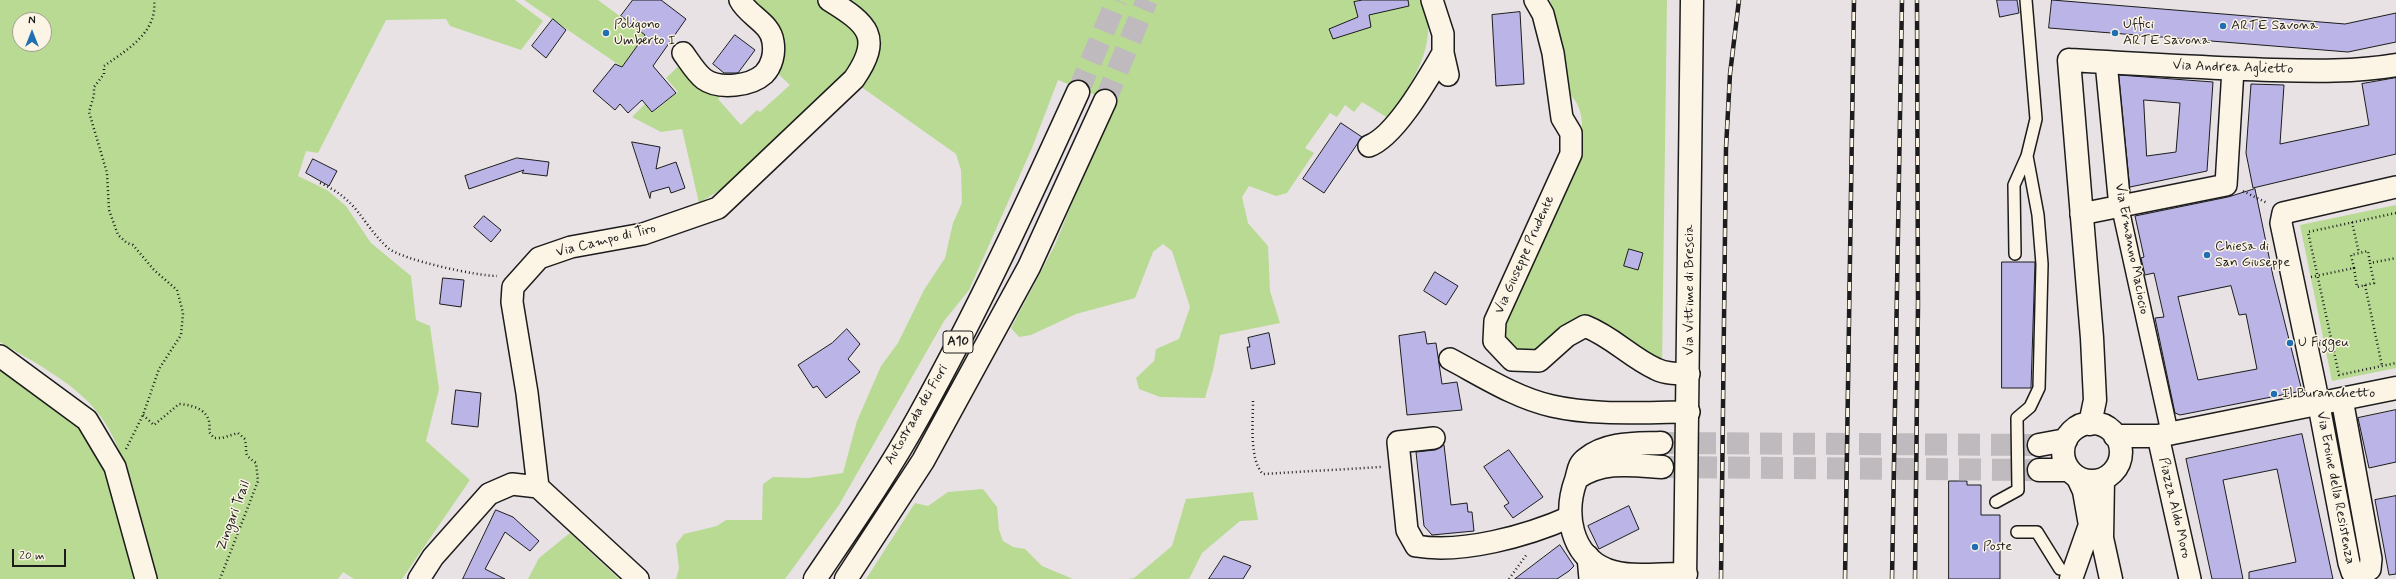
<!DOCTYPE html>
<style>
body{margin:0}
#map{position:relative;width:2396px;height:579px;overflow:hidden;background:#e8e2e5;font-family:Mynerve,sans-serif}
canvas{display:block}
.north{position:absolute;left:12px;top:12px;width:40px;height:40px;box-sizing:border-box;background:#fcf5e5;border:1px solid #a29e95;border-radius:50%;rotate:0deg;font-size:11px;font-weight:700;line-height:16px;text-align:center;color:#1c1c1c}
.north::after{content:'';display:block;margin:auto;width:14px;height:18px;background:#1f6fb2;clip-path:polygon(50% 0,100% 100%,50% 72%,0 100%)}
.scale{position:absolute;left:12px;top:549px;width:54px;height:18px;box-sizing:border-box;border:2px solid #1c1c1c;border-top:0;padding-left:5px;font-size:12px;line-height:14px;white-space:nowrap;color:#1c1c1c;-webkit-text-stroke:3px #fcf5e5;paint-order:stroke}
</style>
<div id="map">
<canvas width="2396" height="579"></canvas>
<div class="north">N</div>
<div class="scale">20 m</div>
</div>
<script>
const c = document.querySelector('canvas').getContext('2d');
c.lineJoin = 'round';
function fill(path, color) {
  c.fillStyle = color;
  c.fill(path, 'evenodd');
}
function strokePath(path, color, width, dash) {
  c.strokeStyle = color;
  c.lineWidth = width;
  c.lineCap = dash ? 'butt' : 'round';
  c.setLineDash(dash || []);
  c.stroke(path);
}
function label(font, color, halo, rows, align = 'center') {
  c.font = font + ' Mynerve,sans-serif';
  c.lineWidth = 3;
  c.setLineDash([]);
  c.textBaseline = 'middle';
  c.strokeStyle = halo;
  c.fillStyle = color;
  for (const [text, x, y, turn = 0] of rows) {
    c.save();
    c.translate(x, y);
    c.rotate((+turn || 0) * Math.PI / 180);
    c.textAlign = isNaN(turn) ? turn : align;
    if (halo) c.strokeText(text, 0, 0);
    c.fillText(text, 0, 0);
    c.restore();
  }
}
fill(new Path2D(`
 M0,0H515L543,21L521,50L450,26L446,19L386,20L318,153L306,151L298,176L327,190L346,206L371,243L411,276L416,320L430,326L439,389L426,441L470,480L402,579H354L343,572L338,579H154C143,530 129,452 98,413C74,382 33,362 0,342ZM20,20H44V44H20Z
 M524,0H598L645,35L622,67Z
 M753,0H816L850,24L856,33L858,47L855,61L833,87L725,187L699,203L682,129L661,132L632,117L645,104L652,113L678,92L666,78L683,62L723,93L718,99L741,125L757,110L760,112L790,85L774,70C794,37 777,24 753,0Z
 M842,0H1423C1440,45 1412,82 1388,118L1362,102L1354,112L1345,105L1337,117L1330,113L1305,148L1314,153L1287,193L1276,196L1249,186L1242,197L1248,223L1268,246L1270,291L1280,323L1220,335L1213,370L1205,398L1160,397L1139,389L1136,378L1154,361L1156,349L1179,339L1190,307L1172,251L1163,244L1153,252L1135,298L1076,314L1031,335L1019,337L1011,328L1055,245L1113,102L1058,80L1032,148L969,290L944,321L839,505L785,579H676L679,568L676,544L684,534L717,526L726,520H762L763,484L773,477L808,478L843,473L857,421L881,366L898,343L924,290L945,258L953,223L962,203L961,170L956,154L860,86C875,64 893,36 866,14C859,9 850,5 842,0Z
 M1550,0H1667L1662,364L1597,322L1531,352L1516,350L1505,340L1503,333L1504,318L1582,147C1582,126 1585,107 1568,93L1556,24Z
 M2396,205V368L2332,381L2300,225Z
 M0,366L76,421L94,447L113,489L136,579H0Z
 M983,489L997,507L999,530L1003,541L1013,547L1025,549L1042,566L1073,579H866L915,503L928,506L948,492Z
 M1253,492L1258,520L1240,521L1202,553L1189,579H1128L1134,578L1172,546L1186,499Z
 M570,533L619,579H528L539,558Z`), '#b8da93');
const building = new Path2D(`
 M633,0H661L686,19L653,66L676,93L652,112L642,100L628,113L620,104L615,110L593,91L615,64L622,67L645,35L621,16Z
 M1363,0H1408L1409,6L1369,15L1371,27L1333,39L1329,29L1358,17L1354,2Z
 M1997,0H2017L2019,13L2000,17Z
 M2052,0L2345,24L2396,13V42L2348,52L2049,28Z
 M1520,12L1524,84L1496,86L1492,15Z
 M553,19L566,30L546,58L532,46Z
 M735,35L755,50L738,73H724L713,64Z
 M2119,75L2213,82L2207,171L2130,187ZM2144,100L2180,103L2176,152L2147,156Z
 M2396,78V154L2253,188L2246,153L2251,84L2284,85L2280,144L2369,125L2362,84Z
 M1341,123L1362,137L1324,193L1303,179Z
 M632,142L660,147L656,169L676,162L685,188L671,193L669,187L651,192L650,198Z
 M517,158L549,162L547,176L522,173L524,170L469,189L465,176Z
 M313,159L337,171L329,186L306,173Z
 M2255,189L2273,276L2302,391L2180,415L2175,413L2155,318L2164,317L2154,273L2145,275L2141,258L2144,257L2135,216L2228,197ZM2231,286L2239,315L2246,314L2257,369L2198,380L2178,297Z
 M484,216L501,230L491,242L474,227Z
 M1629,249L1643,253L1638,270L1624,266Z
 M2002,262H2035L2031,388H2002Z
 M1435,272L1458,286L1446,305L1424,291Z
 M443,278L464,280L461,307L440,304Z
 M847,329L860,344L848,359L860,372L826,398L817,386L813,388L798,365L832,343Z
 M1425,332L1427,344L1436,343L1442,384L1457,382L1462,410L1407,415L1399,336Z
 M1269,333L1275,364L1251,369L1247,347H1250L1248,338Z
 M456,390L481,393L478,427L452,424Z
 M2396,410V462L2369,468L2358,418Z
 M2302,434L2333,579H2249V572L2296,562L2277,469L2223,480L2243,579H2212L2186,459Z
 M1444,445L1451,505L1467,503L1468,512H1472L1474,531L1432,535L1424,526L1416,452L1435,450Z
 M1509,450L1543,497L1513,518L1504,506L1509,503L1484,467Z
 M1949,481H1967V485H1981V515H2000V579H1949Z
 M2396,496V574L2389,575L2375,500Z
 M1629,506L1639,529L1599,549L1588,526Z
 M496,510L513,517L539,541L530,551L505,532L485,569L505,579H463Z
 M1560,545L1574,566L1569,571L1557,579H1515Z
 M1224,556L1251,566L1243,579H1209Z`);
fill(building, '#bbb4e6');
strokePath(building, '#1c1c1c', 1);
strokePath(new Path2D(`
 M1661,443L2039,445
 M1662,467L2039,470`), '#bfbabd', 22, [22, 11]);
strokePath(new Path2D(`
 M1078,92L1117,0
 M1105,101L1147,0`), '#bfbabd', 22, [22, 11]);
const service = new Path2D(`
 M2015,254L2014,185L2027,156L2036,119L2026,0
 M1996,502L2018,490L2017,418L2030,407L2039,388L2042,264L2038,215L2027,156
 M2017,532H2037L2060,569`);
const pedestrian = new Path2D(`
 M2120,207L2170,434`);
const minor = new Path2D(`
 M1432,0L1443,34V53L1448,75
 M1535,0L1543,14L1553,53L1562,118L1571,133V154L1495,321L1494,341L1512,360L1539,361L1567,336L1585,326C1613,337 1630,357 1656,369C1666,374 1678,374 1689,374
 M683,53C689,61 696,73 704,79C719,90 751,86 764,74C772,66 775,53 773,42C771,23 748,16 740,0
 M2106,62L2120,207
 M1369,146C1396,136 1428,78 1443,53
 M2081,214L2226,185L2233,69
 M0,356L87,420L115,467L146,579
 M1450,359C1482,376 1516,398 1552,406C1596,416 1644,412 1689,412
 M2342,399L2371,559L2370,569L2361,575L2352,572L2349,563L2315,385L2281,223L2283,213L2396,187
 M2158,436L2190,579
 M1434,438L1398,442L1407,530L1416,546C1462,554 1527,536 1570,517
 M538,487L527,393L512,302L513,287L539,258L571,247L643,234L718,208L854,79C883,37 868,24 829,0
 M1588,556L1590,579
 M419,579L433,557L489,494L512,484L538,487L638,579`);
const tertiary = new Path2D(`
 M2063 452a29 29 0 1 1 58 0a29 29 0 1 1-58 0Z
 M2090,424L2095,400L2092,338L2069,60C2137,64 2204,68 2272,70C2314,71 2355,72 2396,65
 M2115,436H2158L2396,388
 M1661,443C1635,444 1607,442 1586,459C1578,465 1579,471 1576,480C1564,513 1570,555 1607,570C1631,579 1661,573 1686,574
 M2039,445L2066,440
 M2039,470H2069
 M1577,478C1603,460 1632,465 1662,467
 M2103,479L2102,538L2111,579
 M1685,579L1692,0
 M2071,579L2090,525L2084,491L2078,478`);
const motorway = new Path2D(`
 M815,579C850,527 887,474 918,418C977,312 1028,202 1078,92
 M846,579L923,461L1029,267L1105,101`);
strokePath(service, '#1c1c1c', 14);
strokePath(pedestrian, '#1c1c1c', 19);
strokePath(minor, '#1c1c1c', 24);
strokePath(tertiary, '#1c1c1c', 25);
strokePath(motorway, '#1c1c1c', 25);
strokePath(new Path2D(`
 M320,183C359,200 360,222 388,248C402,260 477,276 497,276
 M2243,191L2267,203
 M2396,213L2308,232L2339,375L2396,363
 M2352,222L2359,253
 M2354,268L2351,255L2368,251L2370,263
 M2311,277L2354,268L2357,287L2374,283L2370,263L2396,258
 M2365,285L2382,366
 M1253,401C1253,421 1249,460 1263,474L1381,467
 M143,415L154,425L179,404C196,405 213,412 209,432L214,438H222L238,433L245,439C248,455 242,453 256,463L258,481L220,579
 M126,449L143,415L159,369L181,335L183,313L177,290L154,270L133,245L127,243L118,235L109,210L107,173L89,112L94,95V87L104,74V66C127,50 158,32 154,0
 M1509,579L1527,554`), '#1c1c1c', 2.5, [1, 3]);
strokePath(service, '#fcf5e5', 11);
strokePath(pedestrian, '#fcf5e5', 16);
strokePath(minor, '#fcf5e5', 21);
strokePath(tertiary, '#fcf5e5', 22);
strokePath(motorway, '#fcf5e5', 22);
const rail = new Path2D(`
 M1721,579L1726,148L1730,74L1739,0
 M1845,579L1854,0
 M1892,579L1902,0
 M1915,579L1918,303L1917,0`);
strokePath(rail, '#1c1c1c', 4.5);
strokePath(rail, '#fcf5e5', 3, [9]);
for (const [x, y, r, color] of [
 [2223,26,4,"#1f6fb2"],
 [606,33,4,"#1f6fb2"],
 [2115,33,4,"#1f6fb2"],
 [2207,255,4,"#1f6fb2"],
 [2290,343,4,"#1f6fb2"],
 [2274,394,4,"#1f6fb2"],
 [1975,547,4,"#1f6fb2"]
]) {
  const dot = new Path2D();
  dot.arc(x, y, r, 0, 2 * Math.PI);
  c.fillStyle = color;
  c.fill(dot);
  strokePath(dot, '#fcf5e5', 1.5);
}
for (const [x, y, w] of [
 [958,342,30]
]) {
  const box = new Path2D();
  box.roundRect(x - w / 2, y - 11, w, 22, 3);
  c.fillStyle = '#fcf5e5';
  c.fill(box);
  strokePath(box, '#1c1c1c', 1);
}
label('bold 13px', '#1c1c1c', null, [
 ["A10",958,342]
]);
label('14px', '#1c1c1c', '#fcf5e5', [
 ["Poligono",614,25],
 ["Umberto I",614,41],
 ["Uffici",2123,25],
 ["ARTE Savona",2123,41],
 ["ARTE Savona",2231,26],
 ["Chiesa di",2215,247],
 ["San Giuseppe",2215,263],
 ["U Figgeu",2298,343],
 ["Il Buranchetto",2282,394],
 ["Poste",1983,547]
], 'left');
label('14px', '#1c1c1c', '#fcf5e5', [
 ["Via Andrea Aglietto",2233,68,2],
 ["Via Campo di Tiro",606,241,-14],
 ["Via Ermanno Maciocio",2131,249,79],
 ["Via Giuseppe Prudente",1525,255,-66],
 ["Via Vittime di Brescia",1690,290,-90],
 ["Autostrada dei Fiori",917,415,-60],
 ["Via Eroine della Resistenza",2335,488,79],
 ["Piazza Aldo Moro",2174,508,77],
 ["Zingari Trail",234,516,-70]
]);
</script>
